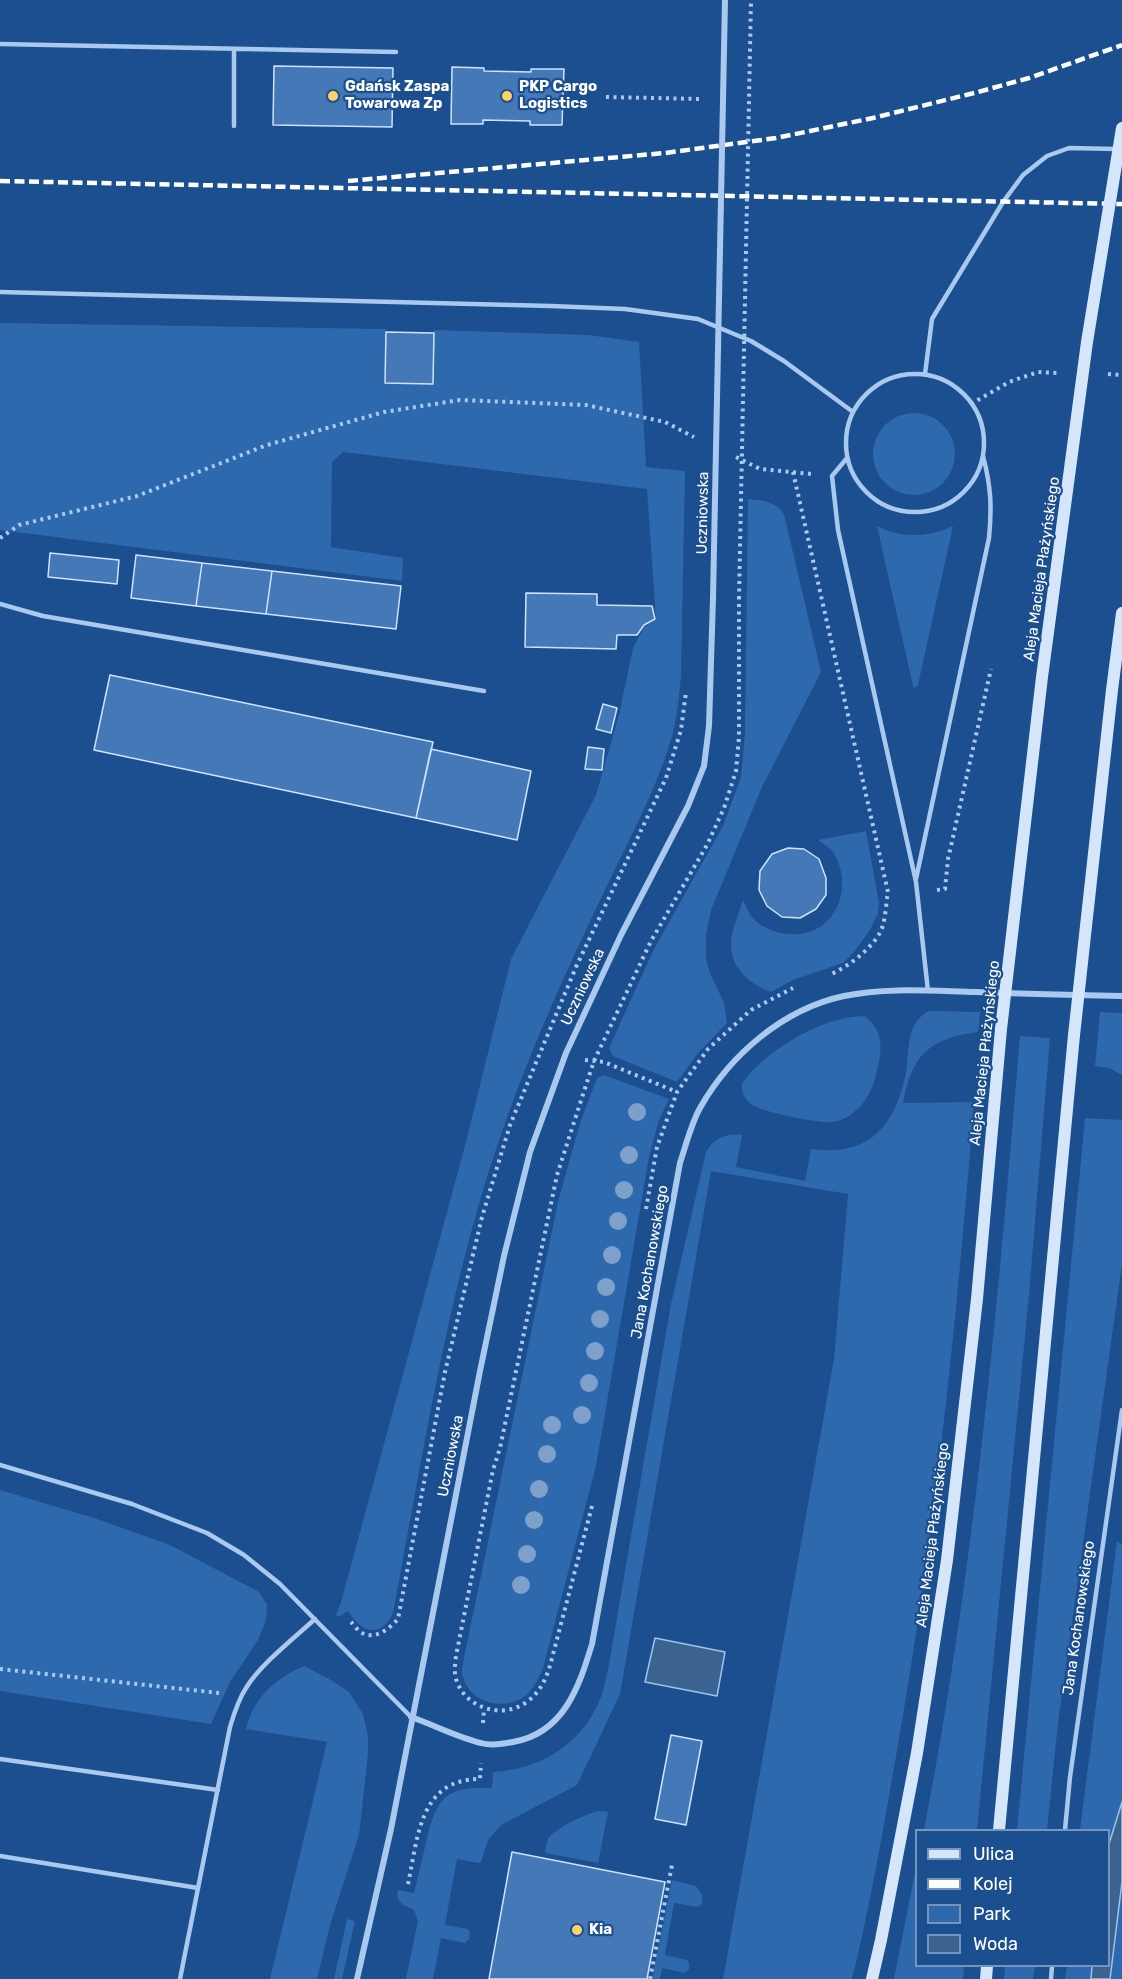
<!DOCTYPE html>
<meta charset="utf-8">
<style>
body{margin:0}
#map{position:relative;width:1122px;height:1979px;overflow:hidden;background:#1b4f8f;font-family:Rubik,sans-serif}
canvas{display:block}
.legend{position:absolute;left:915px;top:1829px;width:195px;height:138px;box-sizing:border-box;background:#1b4f8f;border:2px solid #7695bc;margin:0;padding:8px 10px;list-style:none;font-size:18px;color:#fff}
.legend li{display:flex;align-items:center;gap:12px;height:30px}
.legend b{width:30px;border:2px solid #7695bc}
</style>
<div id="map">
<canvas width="1122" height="1979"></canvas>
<ul class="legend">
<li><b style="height:8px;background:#d6e6fa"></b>Ulica</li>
<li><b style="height:8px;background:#fff"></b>Kolej</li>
<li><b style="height:16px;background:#2e69ad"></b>Park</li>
<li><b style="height:16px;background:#3c6290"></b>Woda</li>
</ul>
</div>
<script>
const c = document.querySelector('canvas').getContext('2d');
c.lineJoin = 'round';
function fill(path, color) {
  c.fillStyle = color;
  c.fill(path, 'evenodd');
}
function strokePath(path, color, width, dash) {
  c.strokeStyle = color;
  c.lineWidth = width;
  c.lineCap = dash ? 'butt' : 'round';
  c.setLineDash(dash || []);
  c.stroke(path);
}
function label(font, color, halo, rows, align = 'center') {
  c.font = font + ' Rubik,sans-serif';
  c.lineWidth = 4.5;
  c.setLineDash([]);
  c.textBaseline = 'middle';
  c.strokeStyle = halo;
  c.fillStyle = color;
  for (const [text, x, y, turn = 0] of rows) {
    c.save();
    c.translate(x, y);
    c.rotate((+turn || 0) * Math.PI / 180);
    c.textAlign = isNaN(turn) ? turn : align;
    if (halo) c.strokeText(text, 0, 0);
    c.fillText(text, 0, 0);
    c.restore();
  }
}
fill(new Path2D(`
 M0,323L386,329L385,383L433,384L434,330L588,335L639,342L646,467L685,471L681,676C679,698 677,719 671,740C655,793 627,843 603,894C569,965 536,1037 509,1112C450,1273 425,1445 393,1613C388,1626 374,1636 361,1626C356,1622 352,1616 348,1611L338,1617L336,1615L341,1602L465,1146L511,959L596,795L619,715L633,648L644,627L656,620L647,489L343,452L332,462L331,547L403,558L402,581L0,530Z
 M873 454a41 41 0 1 1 82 0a41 41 0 1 1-82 0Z
 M748,499C763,500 774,501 784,514L821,672L762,787L711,910L706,935V959L710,973L724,1003L727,1023L698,1053L677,1082L613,1056L609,1048L654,949L723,826L741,777L745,734Z
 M877,526C901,538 928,538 953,526L918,685L915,688L913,686Z
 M866,831L879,903L878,913L870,930L854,952L843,963L793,980L771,992C751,985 731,969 731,945C731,930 739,914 743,900C746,905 748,913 752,917C769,936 803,941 824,924C845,907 848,873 832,851C829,847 822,843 818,840Z
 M929,1011L980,1012L978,1032C928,1039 912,1055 903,1103L974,1102C956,1335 931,1567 889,1796C878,1858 867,1919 852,1979H723L834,1359L848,1194L711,1171L620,1694L577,1785L501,1825L488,1840L481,1862L478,1863L457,1859L445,1925L467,1929L470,1932L469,1939L465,1943L441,1938L433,1979H406L418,1921L414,1910C404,1905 395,1903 398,1890L414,1893C418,1875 423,1857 427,1838C437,1796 448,1786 492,1788L493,1772C536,1770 576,1748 596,1708C604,1693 607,1675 610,1658L671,1304L706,1152C714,1138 727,1133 742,1135L736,1167L805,1181L811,1149C869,1157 895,1127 906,1072C910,1050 905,1023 929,1011Z
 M1100,1012L1122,1013V1075L1109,1068L1095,1066Z
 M864,1016C880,1027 883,1043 879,1061C875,1084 868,1106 845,1118C840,1121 833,1122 827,1122C813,1122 761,1112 751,1104C745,1099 741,1092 742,1084C764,1051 823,1016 864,1016Z
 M1020,1036L1050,1038L1029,1295L977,1830H924C975,1568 998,1302 1020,1036Z
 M604,1075L669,1099L659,1120L649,1157L596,1466L543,1668C539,1678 534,1689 525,1696C505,1711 470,1704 463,1677C461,1671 463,1665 464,1658L558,1202L580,1123L597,1078Z
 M1085,1118L1122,1120V1264L1058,1723L1047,1830H1017Z
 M0,1490L94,1518L170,1545L259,1592L267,1605L266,1620L258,1640L230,1682L211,1724L0,1691Z
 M1117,1541L1122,1545V1802L1109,1844L1108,1830H1080Z
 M304,1666L329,1679L349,1692L363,1714L368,1736V1754L359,1835L330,1925L317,1979H270L327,1742L246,1729C253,1699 275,1678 304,1666Z
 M600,1811L608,1812L598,1863L545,1853C546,1848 546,1843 548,1839C554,1829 588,1812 600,1811Z
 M916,1867V1966H964L963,1979H894Z
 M672,1880L696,1886L702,1895V1904L698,1907L674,1903L665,1955L687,1960L689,1963V1969L685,1973L662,1968L660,1979H652Z
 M1122,1882V1979H1110Z
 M347,1919L355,1921L342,1979H334Z
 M1005,1966H1035L1033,1979H1004Z
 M1067,1966H1092L1091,1979H1065Z`), '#2e69ad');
const water = new Path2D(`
 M655,1638L725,1652L717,1696L645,1682Z
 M1122,1802V1882L1110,1979H1091L1092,1966H1108L1109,1844Z`);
fill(water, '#3c6290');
strokePath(water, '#9cc4f0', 1.5);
const building = new Path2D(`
 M274,66L393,68L392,127L273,125Z
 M452,67L484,68V71L531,72V69H564L562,125H530V121L483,120V124H451Z
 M386,332L434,333L433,384L385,383Z
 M50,553L119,560L117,584L48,577Z
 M136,555L202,563L196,606L131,598Z
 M202,563L272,571L266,614L196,606Z
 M272,571L401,586L396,629L266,614Z
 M526,593L597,594V605L652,606L655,619L644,625L637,635H617L616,649L525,647Z
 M110,675L433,742L416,818L94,750Z
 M603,704L617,708L611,733L596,729Z
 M588,747L604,749L602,770L585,769Z
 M431,749L531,771L517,840L416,818Z
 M788,848L804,849L819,859L826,878V895L816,909L800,918L782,917L767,906L759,890L760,871L772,854Z
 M671,1735L702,1741L686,1825L655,1819Z
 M512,1852L665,1882L647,1979H489Z`);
fill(building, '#4478b7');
strokePath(building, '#cfe3fa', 1.5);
strokePath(new Path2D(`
 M606,97L700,99
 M1108,374L1122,375
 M971,404L1009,382L1038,372L1058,373
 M736,457L760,469L812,474
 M793,472L888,892C886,902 886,914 883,925C878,945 847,968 829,975
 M0,538L19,525L137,496L267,445L384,412L460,400L586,405L665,422L694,437
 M937,890L945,889L948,859L991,669
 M585,1060L604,1062L677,1092
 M646,1209L657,1147L677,1092L708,1049L751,1010L793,988
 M592,1506L551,1662C547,1677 541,1691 528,1701C504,1720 465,1709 456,1679C454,1672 455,1664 456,1656L493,1470L500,1448L557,1175L587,1082L594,1061L651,941L707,845L724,808L736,771L739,737V599
 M351,1622C354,1625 358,1631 362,1633C376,1640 389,1629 398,1619L445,1372L482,1217L510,1125L576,967L666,778L681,730L686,692
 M0,1669L219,1693
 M483,1723L484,1709
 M408,1884C418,1838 419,1779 480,1779L481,1763
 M650,1979L672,1865`), '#a9c9ee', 4, [3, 4.5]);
strokePath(new Path2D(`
 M0,44L396,52
 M234,126V49
 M0,292L551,306L625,309L698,319L751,341L784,361L853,412
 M846 443a69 69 0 1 1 138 0a69 69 0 1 1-138 0Z
 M925,374L932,319L1003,202L1023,175L1047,156L1069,148L1116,149
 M847,458L832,476L838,530L916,882L928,991
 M0,604L43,616L484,691
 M916,879L989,538C992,507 991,486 983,456
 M0,1465L132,1504L207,1533L244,1555L280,1584L411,1717
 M0,1759L218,1790
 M1065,1830L1070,1777L1122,1410
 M0,1856L198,1888
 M180,1979L230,1727C234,1714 238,1700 246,1688C260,1665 294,1638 315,1619
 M1051,1979L1052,1966`), '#a9c9ee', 4.5);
strokePath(new Path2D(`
 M411,1717C434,1725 457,1737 481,1743C491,1746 503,1744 513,1742C564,1733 579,1687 592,1644L680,1163C686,1145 691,1124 700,1108C730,1055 783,1009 844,996C887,987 933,991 976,992C1025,994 1073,995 1122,996
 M357,1979L391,1829L480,1371L504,1256L530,1152L566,1053L621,935L688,806L704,766L709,726L713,598`), '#a9c9ee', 6);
strokePath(new Path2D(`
 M999,1830L1074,1035
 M872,1979L881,1940L917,1753L947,1560L977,1299L1001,1029
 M986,1979L987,1966`), '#d6e6fa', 12);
strokePath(new Path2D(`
 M0,181L1122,204
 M348,181L665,153L776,138L873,118L978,92L1029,78L1122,45`), '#fff', 4.5, [10, 4.5]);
strokePath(new Path2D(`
 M739,599L751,0`), '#a9c9ee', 4, [3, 4.5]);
strokePath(new Path2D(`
 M713,598L725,0`), '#a9c9ee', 6);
strokePath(new Path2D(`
 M1001,1029L1042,677L1087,342L1122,128
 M1074,1035L1112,690L1122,613`), '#d6e6fa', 12);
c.fillStyle = '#7ea0ca';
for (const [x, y] of [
 [637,1112],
 [629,1155],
 [624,1190],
 [618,1221],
 [612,1255],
 [606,1287],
 [600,1319],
 [595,1351],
 [589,1383],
 [582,1415],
 [552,1425],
 [547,1454],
 [539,1489],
 [534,1520],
 [527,1554],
 [521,1585]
]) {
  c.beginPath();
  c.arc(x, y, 9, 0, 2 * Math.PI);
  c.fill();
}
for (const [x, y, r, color] of [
 [333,96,6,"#ffd166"],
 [507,96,6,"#ffd166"],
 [577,1930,6,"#ffd166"]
]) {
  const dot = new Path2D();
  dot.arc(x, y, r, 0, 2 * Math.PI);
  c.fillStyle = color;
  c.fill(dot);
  strokePath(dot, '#1b4f8f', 2);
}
label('bold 15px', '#fff', '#1b4f8f', [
 ["Gdańsk Zaspa",345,87],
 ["Towarowa Zp",345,104],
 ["PKP Cargo",519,87],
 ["Logistics",519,104],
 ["Kia",589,1930]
], 'left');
label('15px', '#fff', '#1b4f8f', [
 ["Uczniowska",703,513,-89],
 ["Aleja Macieja Płażyńskiego",1042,569,-82],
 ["Uczniowska",583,987,-65],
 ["Aleja Macieja Płażyńskiego",985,1053,-84],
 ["Jana Kochanowskiego",650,1262,-80],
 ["Uczniowska",451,1456,-79],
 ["Aleja Macieja Płażyńskiego",933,1535,-83],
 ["Jana Kochanowskiego",1079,1618,-82]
]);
</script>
